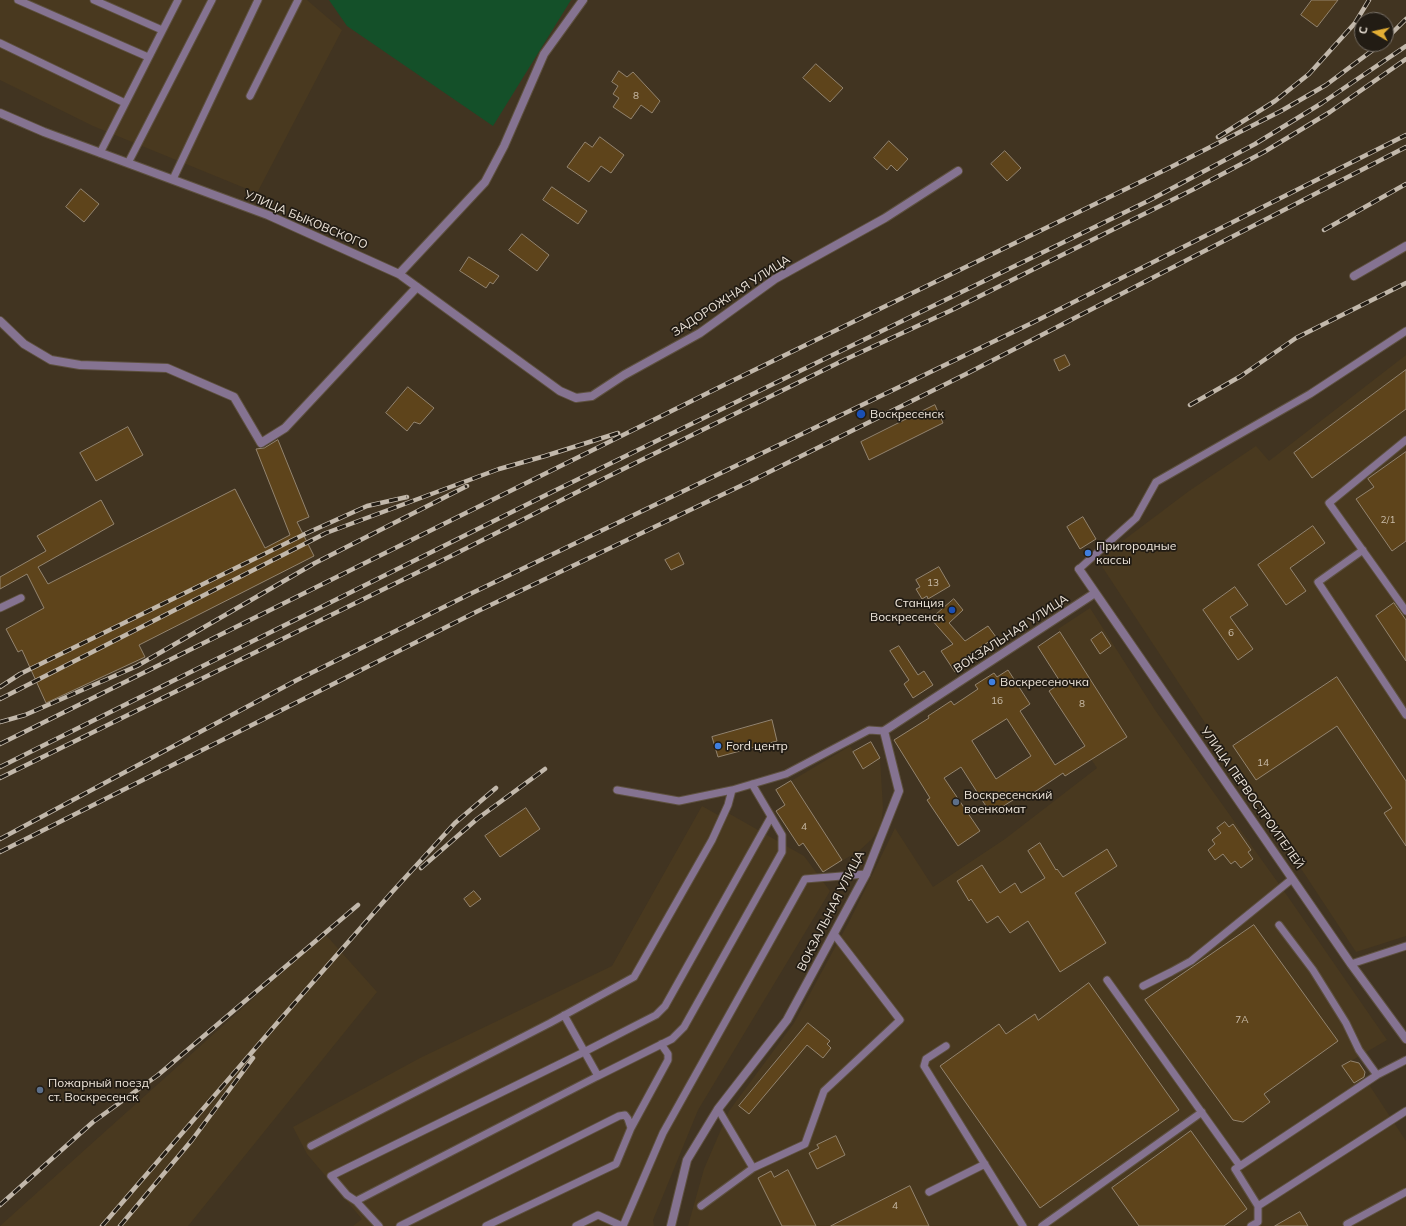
<!DOCTYPE html>
<meta charset="utf-8">
<style>
body{margin:0}
#map{position:relative;width:1406px;height:1226px;overflow:hidden;background:#413421;font-family:Mulish,sans-serif}
canvas{display:block}
.north{position:absolute;left:1354px;top:12px;width:40px;height:40px;box-sizing:border-box;background:#221c14;border:1px solid #746c63;border-radius:50%;rotate:279deg;font-size:11px;font-weight:700;line-height:16px;text-align:center;color:#eee5da}
.north::after{content:'';display:block;margin:auto;width:14px;height:18px;background:#e3ae34;clip-path:polygon(50% 0,100% 100%,50% 72%,0 100%)}
</style>
<div id="map">
<canvas width="1406" height="1226"></canvas>
<div class="north">С</div>
</div>
<script>
const c = document.querySelector('canvas').getContext('2d');
c.lineJoin = 'round';
function fill(path, color) {
  c.fillStyle = color;
  c.fill(path, 'evenodd');
}
function strokePath(path, color, width, dash) {
  c.strokeStyle = color;
  c.lineWidth = width;
  c.lineCap = dash ? 'butt' : 'round';
  c.setLineDash(dash || []);
  c.stroke(path);
}
function label(font, color, halo, rows, align = 'center') {
  c.font = font + ' Mulish,sans-serif';
  c.lineWidth = 3.5;
  c.setLineDash([]);
  c.textBaseline = 'middle';
  c.strokeStyle = halo;
  c.fillStyle = color;
  for (const [text, x, y, turn = 0] of rows) {
    c.save();
    c.translate(x, y);
    c.rotate((+turn || 0) * Math.PI / 180);
    c.textAlign = isNaN(turn) ? turn : align;
    if (halo) c.strokeText(text, 0, 0);
    c.fillText(text, 0, 0);
    c.restore();
  }
}
fill(new Path2D(`
 M0,0H307L342,30L257,193L93,126L0,80Z
 M1406,355V936L1356,952L1101,565L1104,555L1189,491L1256,446L1269,461Z
 M1090,608L1155,710L1286,894L1387,1040L1351,1061L1359,1063L1365,1072L1364,1077L1406,1141V1226H688L704,1169L729,1111L794,1023L851,918L895,828L933,887L1005,839L1097,768L1091,759L1127,737L1058,629Z
 M871,742L880,758L883,808L881,826L872,839L860,850L822,873L803,843L799,846L776,811L785,805L776,790L850,746L854,752Z
 M702,806L725,819L728,813L804,856L830,891L698,1110L653,1220L654,1226H353L362,1219L307,1154L293,1127L420,1058L612,966Z
 M325,934L377,992L188,1226H0Z`), '#49391f');
fill(new Path2D(`
 M329,0H571L493,126L347,26Z`), '#145029');
const building = new Path2D(`
 M1312,0H1338L1317,27L1301,15Z
 M816,64L843,88L830,102L803,78Z
 M619,71L627,77L633,72L660,101L652,113L641,105L631,119L613,107L619,98L613,94L618,86L612,82Z
 M600,137L624,155L611,173L601,166L589,182L567,167L585,142L592,147Z
 M889,141L908,159L897,171L891,165L887,170L874,158Z
 M1005,151L1021,168L1007,181L991,164Z
 M552,187L587,211L578,224L543,200Z
 M81,189L99,204L84,222L66,207Z
 M522,234L549,255L537,271L509,250Z
 M469,257L499,276L493,284L490,282L486,288L460,271Z
 M1065,355L1070,365L1059,371L1054,360Z
 M1406,370V409L1312,478L1294,453Z
 M408,387L434,408L420,424L414,422L407,431L386,413Z
 M935,405L943,423L869,460L861,442Z
 M128,427L143,455L96,481L80,453Z
 M278,440L309,517L297,522L314,556L139,645L145,657L46,703L22,650L18,652L6,629L44,608L27,574L0,589V577L46,551L37,536L101,500L114,524L38,567L48,584L235,489L265,548L290,535L256,449L264,448Z
 M1406,452V541L1392,551L1356,499L1374,487L1368,479Z
 M1083,517L1096,539L1080,549L1067,527Z
 M1313,526L1325,543L1290,568L1306,591L1286,605L1258,565Z
 M679,553L684,564L671,570L665,560Z
 M939,567L950,586L928,599L927,596L922,599L916,589L920,587L916,580Z
 M1235,587L1248,605L1230,617L1253,649L1238,660L1203,610Z
 M954,599L963,610L949,623L965,641L988,626L996,637L961,660L965,666L955,672L941,651L953,644L931,619Z
 M1394,603L1406,620V661L1376,616Z
 M1060,632L1127,737L1065,776L1063,773L1027,797L1024,793L991,814L961,767L944,778L980,831L958,846L927,800L930,798L894,740L929,718L928,716L951,701L954,705L978,689L975,685L994,673L997,677L1008,670L1030,704L1020,711L1055,765L1085,746L1049,691L1061,683L1038,647ZM1007,719L1031,756L996,779L972,741Z
 M1102,632L1111,646L1100,654L1091,640Z
 M899,646L918,675L924,671L933,685L913,698L904,684L909,680L890,651Z
 M1337,677L1406,781V846L1384,813L1392,808L1337,726L1256,780L1233,746Z
 M772,720L777,741L718,757L712,737Z
 M871,742L880,758L863,769L853,752Z
 M791,781L842,860L823,872L803,843L799,846L776,811L785,805L776,790Z
 M526,808L540,829L500,857L485,836Z
 M1225,822L1229,827L1233,824L1251,850L1248,852L1253,859L1241,868L1235,861L1231,864L1223,854L1215,860L1208,850L1215,844L1212,840L1221,833L1217,828Z
 M1040,843L1056,870L1057,869L1063,877L1107,849L1117,866L1075,893L1106,943L1060,972L1028,921L1010,933L998,916L987,923L971,899L969,901L957,881L982,865L1000,893L1015,883L1021,893L1045,878L1028,851Z
 M474,891L481,899L470,907L464,899Z
 M1254,925L1338,1041L1264,1094L1270,1102L1243,1122L1233,1120L1145,1000Z
 M1089,983L1179,1110L1040,1208L940,1066L999,1024L1006,1034L1035,1014L1038,1020Z
 M808,1023L830,1041L827,1044L831,1048L823,1058L807,1045L749,1114L739,1106Z
 M1351,1061L1359,1063L1365,1072L1364,1077L1354,1083L1342,1066Z
 M1191,1131L1247,1209L1224,1226H1139L1112,1188Z
 M836,1136L845,1155L817,1169L809,1153L819,1148L817,1145Z
 M788,1170L816,1226H782L758,1178L771,1171L774,1177Z
 M910,1186L929,1226H831Z
 M1300,1212L1308,1226H1275Z`);
fill(building, '#5e441b');
strokePath(building, '#93846f', 1);
const lane = new Path2D(`
 M18,0L148,57
 M94,0L162,30
 M0,43L125,103
 M250,96L298,0
 M100,153L178,0
 M128,163L212,0
 M173,179L258,0
 M1406,440L1329,503L1406,611
 M1363,550L1318,582L1406,715
 M1079,569L1136,518L1156,482L1310,394L1406,331
 M0,608L21,598
 M617,790L679,801L732,790L786,774L869,730L884,731
 M1279,925L1313,970L1346,1023L1359,1050L1377,1075
 M1351,964L1406,946
 M1107,980L1240,1166L1377,1075L1406,1060
 M1143,986L1171,972L1191,961L1292,879
 M564,1015L598,1076L672,1039L684,1027L782,852V835L752,784
 M946,1046L926,1059L924,1066L1023,1226
 M718,1109L753,1168L805,1144L824,1091L900,1020L834,934
 M631,1128L668,1060V1054L661,1044
 M311,1146L550,1023L634,977L712,840L728,805L732,790
 M1240,1166L1235,1169L1258,1206L1406,1111
 M929,1192L985,1164
 M356,1201L347,1195L331,1176L584,1052L656,1015L665,1006L771,817
 M701,1206L753,1168
 M379,1226L356,1201L598,1076
 M400,1226L619,1116L625,1115L628,1119L631,1128L616,1164L486,1226
 M576,1226L598,1215L622,1226
 M623,1226L663,1133L805,879L866,874
 M1042,1226L1202,1112
 M1251,1226L1258,1222V1206
 M1348,1226L1347,1224L1406,1192`);
const street = new Path2D(`
 M0,113L44,132L268,215L399,274L560,391L576,398L592,396L624,375L700,333L775,279L885,218L958,171
 M399,274L485,182L504,146L544,54L583,0
 M1354,276L1406,246
 M0,321L24,344L51,360L80,365L167,368L234,397L261,443L285,428L417,287
 M1079,569L1351,964L1406,1039
 M671,1226L687,1160L718,1109L787,1020L866,874L899,791L884,731L1095,593`);
strokePath(lane, '#5d503f', 9);
strokePath(street, '#5d503f', 10);
strokePath(lane, '#857391', 7);
strokePath(street, '#857391', 8);
const rail = new Path2D(`
 M1386,39L1406,19
 M1218,137L1275,101L1309,74L1355,23L1369,0
 M1324,230L1406,184
 M1190,405L1241,376L1296,338L1406,283
 M0,687L20,674L307,533L367,506L407,497
 M0,699L326,533L499,469L545,456L618,433
 M0,722L25,715L137,666L315,563L467,486
 M0,744L740,377L1171,167L1281,111L1326,85L1381,44
 M0,767L554,491L1150,200L1255,144L1322,103L1406,46
 M0,778L451,556L605,478L844,360L952,310L1194,189L1264,152L1330,112L1406,59
 M0,839L297,680L468,595L1034,322L1406,135
 M0,852L478,611L753,480L968,373L1406,147
 M421,868L477,819L545,769
 M0,1205L93,1122L158,1075L358,905
 M102,1226L278,1022L393,891L455,823L496,788
 M120,1226L192,1140L253,1058`);
strokePath(rail, '#c2b8ab', 4.5);
strokePath(rail, '#221c14', 3, [9]);
for (const [x, y, r, color] of [
 [861,414,5,"#1a4fb4"],
 [1088,553,4,"#3f7fe0"],
 [952,610,4,"#1a4fb4"],
 [992,682,4,"#3f7fe0"],
 [718,746,4,"#3f7fe0"],
 [956,802,4,"#5c6f8a"],
 [40,1090,4,"#5c6f8a"]
]) {
  const dot = new Path2D();
  dot.arc(x, y, r, 0, 2 * Math.PI);
  c.fillStyle = color;
  c.fill(dot);
  strokePath(dot, '#221c14', 1.5);
}
label('10px', '#cabdaa', null, [
 ["8",636,96],
 ["2/1",1388,520],
 ["13",933,583],
 ["6",1231,633],
 ["16",997,701],
 ["8",1082,704],
 ["14",1263,763],
 ["4",804,827],
 ["7А",1242,1020],
 ["4",895,1206]
]);
label('12px', '#eee5da', '#221c14', [
 ["УЛИЦА БЫКОВСКОГО",306,220,23],
 ["ЗАДОРОЖНАЯ УЛИЦА",731,296,-33],
 ["ВОКЗАЛЬНАЯ УЛИЦА",1011,634,-33],
 ["УЛИЦА ПЕРВОСТРОИТЕЛЕЙ",1252,798,55],
 ["ВОКЗАЛЬНАЯ УЛИЦА",831,911,-63]
]);
label('12px', '#eee5da', '#221c14', [
 ["Воскресенск",870,414],
 ["Пригородные",1096,546],
 ["кассы",1096,560],
 ["Станция",944,603,"right"],
 ["Воскресенск",944,617,"right"],
 ["Воскресеночка",1000,682],
 ["Ford центр",726,746],
 ["Воскресенский",964,795],
 ["военкомат",964,809],
 ["Пожарный поезд",48,1083],
 ["ст. Воскресенск",48,1097]
], 'left');
</script>
